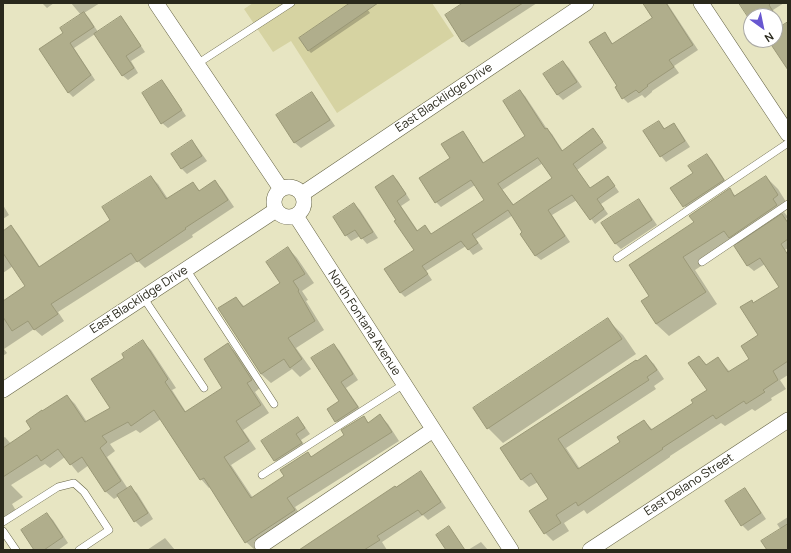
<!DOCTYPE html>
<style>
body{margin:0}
#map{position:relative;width:791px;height:553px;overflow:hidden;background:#e7e5c2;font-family:Manrope,sans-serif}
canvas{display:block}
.frame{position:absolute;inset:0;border:4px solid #2a291c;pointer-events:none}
.north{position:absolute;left:743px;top:8px;width:40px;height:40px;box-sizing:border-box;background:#fff;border:1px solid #aaa9a4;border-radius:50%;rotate:147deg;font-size:11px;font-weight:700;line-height:16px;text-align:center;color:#2a291c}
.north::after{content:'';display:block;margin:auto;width:14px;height:18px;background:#6857d0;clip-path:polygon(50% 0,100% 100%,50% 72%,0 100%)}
</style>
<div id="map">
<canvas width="791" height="553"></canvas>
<div class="frame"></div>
<div class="north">N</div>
</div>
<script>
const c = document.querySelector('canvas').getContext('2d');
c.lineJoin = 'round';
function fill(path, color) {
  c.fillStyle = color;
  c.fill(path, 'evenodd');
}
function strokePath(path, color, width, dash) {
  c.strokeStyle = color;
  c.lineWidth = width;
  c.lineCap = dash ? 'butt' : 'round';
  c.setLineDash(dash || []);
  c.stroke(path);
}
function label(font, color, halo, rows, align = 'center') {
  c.font = font + ' Manrope,sans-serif';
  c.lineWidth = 3;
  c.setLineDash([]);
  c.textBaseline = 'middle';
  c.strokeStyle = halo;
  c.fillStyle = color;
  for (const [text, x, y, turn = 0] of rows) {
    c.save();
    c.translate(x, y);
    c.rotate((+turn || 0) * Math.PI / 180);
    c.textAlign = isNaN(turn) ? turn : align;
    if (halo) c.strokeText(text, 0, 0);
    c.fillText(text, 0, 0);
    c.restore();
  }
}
fill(new Path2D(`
 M253,3H432L454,36L337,113L291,41L273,52L244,9Z`), '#d6d3a2');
fill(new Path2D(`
 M42,3H54L47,8Z
 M71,3H100L84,13L89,18L98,32L120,18L126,23L145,52L131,61L138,73L128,80L122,75L95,34L74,48L95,80L73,97L68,92L65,33L81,15Z
 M352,3H363L370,13L311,53L309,51Z
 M473,3H537L469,47L463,42L446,15Z
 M644,3H667L698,50L674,66L679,73L652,91V92L645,98L642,95L628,103L623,98L618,86L605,33L613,44L653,18Z
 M740,3H784L773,10L783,26L788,23V68L770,40H775V16H751V19Z
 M563,62L569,68L582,87L563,100L557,94Z
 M162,81L167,87L186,116L168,128L162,123Z
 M520,91L525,96L547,129L552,134L563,151L597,134L607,148L577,170L590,189L607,177L612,182L619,192L601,204L608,214L595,224L577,200L552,215L570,242L541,260L536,256L522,234L524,233L513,215L476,239L483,249L473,255L466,246L426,271L432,280L405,297L400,292L415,250L397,220L393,176L398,181L410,200L401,206L418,231L425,227L432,235L486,200L475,185L441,207L436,202L451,158L462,132L467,137L484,163L526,136ZM543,163L553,178L514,205L502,190Z
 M312,94L317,99L335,126L301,148L295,143L278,116Z
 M659,122L666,130L673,125L679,130L690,147L666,162L661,156Z
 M192,141L197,147L207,161L187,174L182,169L172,154Z
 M707,155L712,160L728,185L689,212L672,188L694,174Z
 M151,177L158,184L168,199L193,183L200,191L215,182L222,189L234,207L192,235L193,237L145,268L138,261L58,312L64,321L42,336L34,329L4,349L7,353L3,356V302L26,287L13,266L3,273V232L11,226L18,234L40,267L111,220Z
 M766,177L778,189L788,205V209L784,212L788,217L786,219L788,221V248L785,250L788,254V375L780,380L786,389L771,398L772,400L755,411L752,409L725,426L721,423L670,456V457L587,514L584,510L564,523L569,531L553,541L545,533L549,499L538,482L529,487L521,479L501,449L646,356L654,364L664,379L654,386L656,389L566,448L580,469L621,442L644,421L653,430L694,403L709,390L699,357L707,365L718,358L730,372L750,359L759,336L754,304L785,295L765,264L754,271L748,266L736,247L738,245L736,243L695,270L717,304L669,336L656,324L650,296L695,223L729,190L736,196Z
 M639,200L644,206L657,225L621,249L615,243Z
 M354,204L360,210L378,238L367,244L360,236L351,241L346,235Z
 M3,205L9,215L3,219Z
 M288,248L297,258L314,283L302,291L308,300L306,301L324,330L296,348L311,369L300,377L292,369L271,383L261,374L219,309L236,298L245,307L281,284Z
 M608,320L623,335L636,354L503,443L488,428Z
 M143,342L151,350L176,388L172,390L186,412L224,388L228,344L236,353L260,388L255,392L269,413L243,430L256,449L231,465L253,498L285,477L307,453L312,457L345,436L363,417L369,423L380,416L388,424L399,441L295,507L303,519L255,550L246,542L210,487L209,488L201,479L161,419L140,433L136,430L110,444L115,451L107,457L128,489L131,488L137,493L153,519L141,527L135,521L119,496L114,499L105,491L89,465L78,473L65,457L50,468L45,464L11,485L23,497L12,504L18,514L3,524V438L5,437L11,444L32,429L67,396L75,404L87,422L111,408L126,358Z
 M333,345L339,350L358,380L346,388L363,413L342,427L336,421L328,409L340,402Z
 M298,418L303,424L310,434L301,440L307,449L280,466L275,461L262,441Z
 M421,472L426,478L446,508L428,520L423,515L382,542L387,550H301Z
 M744,489L750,495L766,519L748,531L742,525L726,501Z
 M47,514L53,520L68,543L58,550H35Z
 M788,517V550H768L781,530L777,524Z
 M165,538L175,550H147Z
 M481,542L488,550H468Z`), '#0003');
const building = new Path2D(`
 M350,3H378L308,51L299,38Z
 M463,3H523L462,42L445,15Z
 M643,3H666L693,45L669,60L674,67L647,85L648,86L639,93L636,90L622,99L615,87L617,86L589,42L605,32L612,44L652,18Z
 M739,3H771L769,5L776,16L752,15L749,18Z
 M84,12L94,27L70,43L91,75L68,93L39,49L63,33L60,28Z
 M121,16L141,46L126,56L134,68L122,76L94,34Z
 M788,22V70L768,40H775V30Z
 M563,61L577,82L557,95L543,74Z
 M162,80L182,110L161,124L142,93Z
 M520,90L545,129L547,128L562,151L593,128L603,142L573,164L590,188L608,176L615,186L597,199L604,209L590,220L572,195L548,210L565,236L535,256L520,234L522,232L508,210L472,234L478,243L468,250L461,241L422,266L428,274L400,293L384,269L414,250L394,221L396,220L375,187L393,175L406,194L397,201L417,231L425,225L431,234L484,200L471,180L435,203L419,178L450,158L441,144L463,131L483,163L525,136L503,101ZM538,158L552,178L513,205L498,184Z
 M312,92L330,120L294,143L276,115Z
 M659,121L664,129L674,123L685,141L660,157L643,131Z
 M192,140L202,156L181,169L171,154Z
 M707,154L724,180L683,207L670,188L693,173L688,166Z
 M151,176L166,199L193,182L199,191L215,180L228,200L185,228L186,229L137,262L131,253L51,304L58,314L34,330L28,321L12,331L3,317V301L25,286L3,253V231L11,225L39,267L110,220L102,207Z
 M766,176L778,195L773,199L777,205L729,238L724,231L683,257L706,292L656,324L641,301L649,296L629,265L694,222L689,216L730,188L734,196Z
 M639,199L652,220L615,244L601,223Z
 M354,203L373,232L361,239L355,230L345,236L333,217Z
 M782,214L788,223V239L781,244L788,255V361L773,371L778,380L763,390L765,392L746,404L744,401L716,419L713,415L662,448L663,449L578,506L576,502L556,515L561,523L544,534L529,511L548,499L531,473L521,480L500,448L636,360L637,361L646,355L657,370L647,377L649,380L558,439L578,469L620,442L617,437L644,420L651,430L693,403L691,400L707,390L688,363L699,356L706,365L718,357L728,372L749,359L741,346L758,335L740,307L752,300L753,303L779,287L760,258L747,266L734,246Z
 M288,247L305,274L293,281L299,290L298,291L315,321L288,338L302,359L290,368L284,359L261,374L218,308L236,297L243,307L280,283L266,262Z
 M608,318L622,339L487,429L473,408Z
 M143,340L168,379L165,382L185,412L222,388L204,359L228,343L252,380L247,383L261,405L236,421L249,441L224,457L251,498L284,476L280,470L308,452L311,457L344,435L341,430L364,416L368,423L380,414L392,432L287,498L295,510L245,543L204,478L200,480L154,410L131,426L128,422L102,436L107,442L100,448L121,481L105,492L82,457L70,465L58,449L41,461L37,455L3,477V448L31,429L26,421L42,410V411L67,395L85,422L110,408L91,379L124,358L122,354Z
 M334,344L353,374L341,382L358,407L335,422L327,409L339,401L311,358Z
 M298,417L305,428L296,434L302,443L274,461L261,441Z
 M421,471L441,502L422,515L418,510L377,536L380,540L364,550H299L395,486L396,487Z
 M131,486L148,513L134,522L117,495Z
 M745,488L761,513L741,526L725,501Z
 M47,513L63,537L44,550H34L21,530Z
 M788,524V550H767L761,541Z
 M449,526L465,550H446L436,535Z`);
fill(building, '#b0ae8c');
strokePath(building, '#9a9877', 1);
const lane = new Path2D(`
 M197,64L291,3
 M617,258L788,143
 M702,262L788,204
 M186,269L274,404
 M143,297L204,388
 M262,475L404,384
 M3,522L58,487L74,483L84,492L109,530L79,550
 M3,531L16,550`);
const street = new Path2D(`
 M156,3L281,189
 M701,3L788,134
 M274 202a15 15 0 1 1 30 0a15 15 0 1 1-30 0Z
 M302,194L586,3
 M296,216L511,550
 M3,390L276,210
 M262,545L433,430
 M590,550L788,420`);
strokePath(lane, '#656344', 8);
strokePath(street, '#656344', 16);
strokePath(lane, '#fff', 7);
strokePath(street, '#fff', 15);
label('12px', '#2a291c', '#fff', [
 ["East Blacklidge Drive",444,98,-34],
 ["East Blacklidge Drive",139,300,-33],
 ["North Fontana Avenue",364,323,57],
 ["East Delano Street",689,485,-33]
]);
</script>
